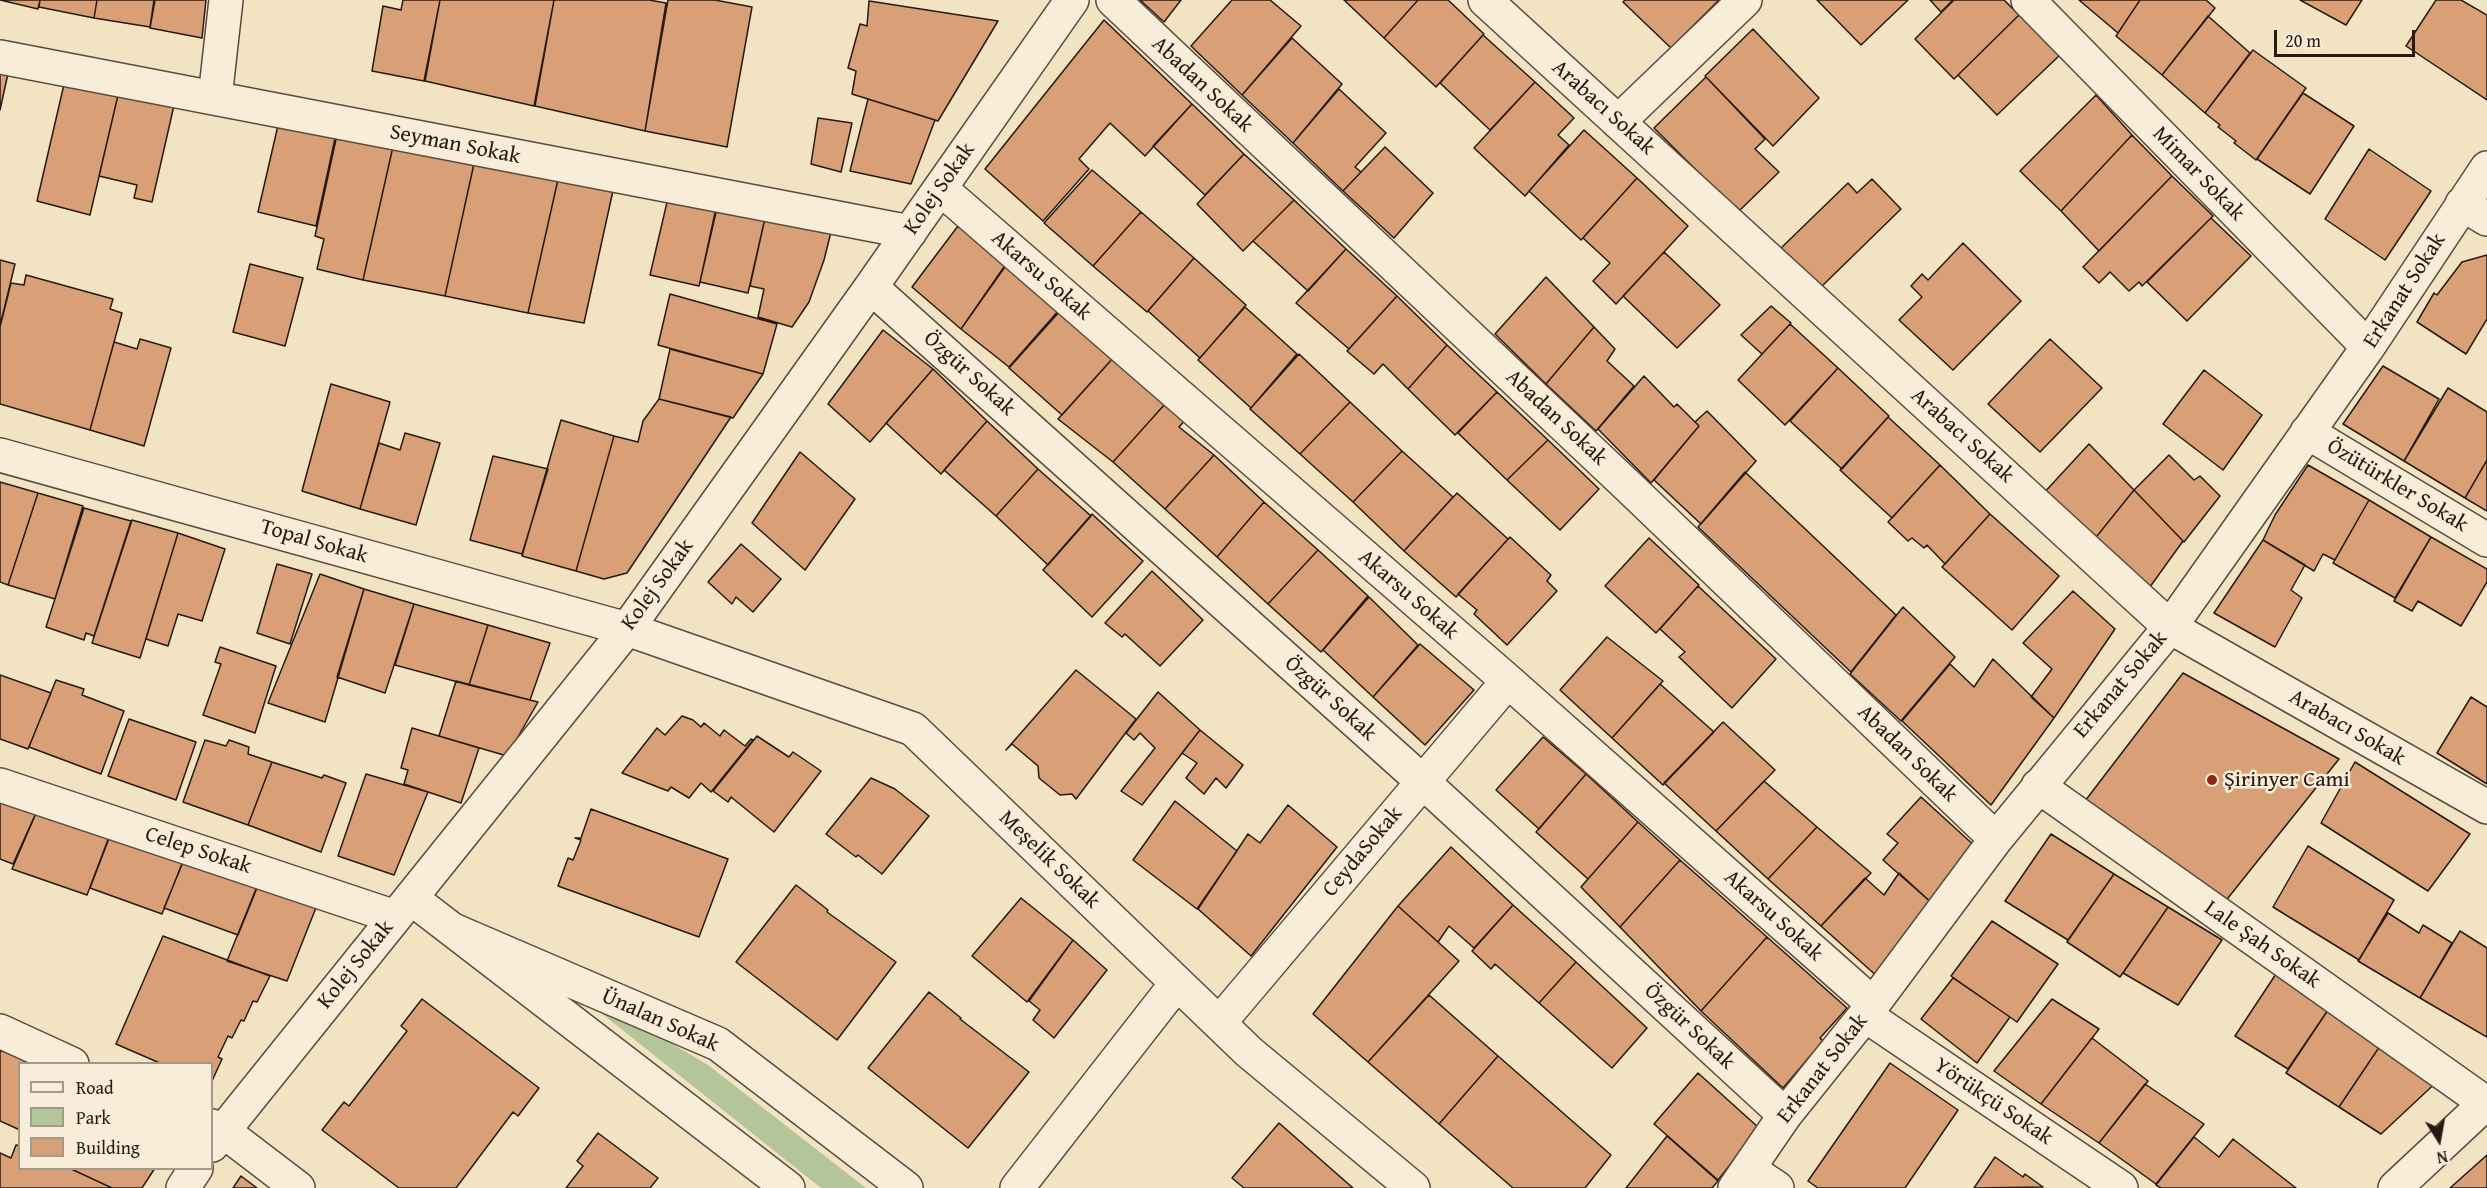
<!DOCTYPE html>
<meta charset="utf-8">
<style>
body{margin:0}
#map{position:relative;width:2487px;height:1188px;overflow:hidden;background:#f2e3c3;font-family:"Gentium Book Plus",serif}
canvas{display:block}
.legend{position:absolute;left:18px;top:1062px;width:195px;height:108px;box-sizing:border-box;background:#f7edd8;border:2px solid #a39989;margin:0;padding:8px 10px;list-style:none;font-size:18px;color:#261a12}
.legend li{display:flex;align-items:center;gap:12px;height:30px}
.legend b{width:30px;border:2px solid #a39989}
.north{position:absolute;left:2409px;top:1110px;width:60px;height:60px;-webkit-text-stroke:4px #f7edd8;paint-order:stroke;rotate:169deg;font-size:16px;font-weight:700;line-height:24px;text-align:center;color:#261a12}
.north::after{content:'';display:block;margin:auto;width:21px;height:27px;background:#261a12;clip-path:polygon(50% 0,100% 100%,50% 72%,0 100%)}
.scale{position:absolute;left:2274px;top:30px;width:141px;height:27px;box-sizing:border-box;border:3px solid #261a12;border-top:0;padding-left:8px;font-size:18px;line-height:21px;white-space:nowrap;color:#261a12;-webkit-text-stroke:4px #f7edd8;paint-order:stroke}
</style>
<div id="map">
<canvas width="2487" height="1188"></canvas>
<ul class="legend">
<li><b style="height:8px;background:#f7edd8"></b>Road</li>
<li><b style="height:16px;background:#b4c599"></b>Park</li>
<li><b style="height:16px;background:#d9a077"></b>Building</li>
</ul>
<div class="north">N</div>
<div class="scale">20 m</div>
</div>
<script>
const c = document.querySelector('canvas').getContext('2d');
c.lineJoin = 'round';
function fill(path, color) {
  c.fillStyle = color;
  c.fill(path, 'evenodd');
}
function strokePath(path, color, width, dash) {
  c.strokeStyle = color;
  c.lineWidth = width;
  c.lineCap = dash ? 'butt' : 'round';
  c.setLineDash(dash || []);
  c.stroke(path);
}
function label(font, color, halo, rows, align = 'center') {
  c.font = font + ' "Gentium Book Plus",serif';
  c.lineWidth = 5;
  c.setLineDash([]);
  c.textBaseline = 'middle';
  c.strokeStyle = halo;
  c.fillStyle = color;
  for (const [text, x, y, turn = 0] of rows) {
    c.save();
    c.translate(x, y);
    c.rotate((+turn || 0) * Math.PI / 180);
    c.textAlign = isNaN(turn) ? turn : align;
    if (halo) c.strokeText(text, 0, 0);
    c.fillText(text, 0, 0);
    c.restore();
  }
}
fill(new Path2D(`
 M596,999L708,1065L866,1188H821L591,1005Z`), '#b4c599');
const building = new Path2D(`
 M0,0H40L38,9Z
 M40,0H97L94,18L39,7Z
 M97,0H154L150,27L94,18Z
 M155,0H206L202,38L150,28Z
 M403,0H440L424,81L372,71L383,6L401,10Z
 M440,0H554L534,106L425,81Z
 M554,0H649L666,3L645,131L535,106Z
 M668,0H715L752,7L727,147L645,131Z
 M1140,0H1181L1164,22Z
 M1232,0H1270L1301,26L1242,95L1191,46Z
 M1344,0H1418L1384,38Z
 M1418,0H1448L1484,34L1436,87L1384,38Z
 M1625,0H1719L1671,48L1623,2Z
 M1817,0H1908L1861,45Z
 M1930,0H1953L1941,12Z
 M1954,0H2004L2019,15L1954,79L1915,39Z
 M2079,0H2140L2118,33Z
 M2140,0H2206L2215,8L2162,75L2116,36Z
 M2300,0H2362L2346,25Z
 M2436,0H2461L2487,15V100L2406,46Z
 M869,1L998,21L938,121L852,94L856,71L848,68L860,24L867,26Z
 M2019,15L2061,54L1997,115L1958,75Z
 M2208,16L2250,53L2205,113L2162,75Z
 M1104,20L1192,104L1145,156L1110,123L1079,159L1089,169L1043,221L985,169Z
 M1753,29L1819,98L1773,146L1705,76Z
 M1483,35L1535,82L1490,130L1440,83Z
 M1292,38L1342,84L1293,143L1242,95Z
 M2253,50L2306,88L2256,160L2234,143L2236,141L2218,127L2220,125L2205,113Z
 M0,67L9,69L0,110Z
 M1706,77L1765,139L1755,149L1779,172L1738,212L1654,128Z
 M65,80L119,91L90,215L37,201Z
 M1535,82L1574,118L1558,135L1569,145L1525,196L1474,148Z
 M1339,89L1386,133L1355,167L1361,172L1343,191L1293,143Z
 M119,91L175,101L152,202L134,198L137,185L99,176Z
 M2303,93L2354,126L2310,194L2257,159Z
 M2096,95L2132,135L2061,211L2020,171Z
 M868,99L935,120L911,184L850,171Z
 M1192,104L1244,154L1205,195L1153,146Z
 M818,118L852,123L841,172L811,164Z
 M279,121L336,134L316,226L258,212Z
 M338,130L394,142L363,280L317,269L324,239L315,236Z
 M1584,130L1637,178L1581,240L1529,191Z
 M2132,135L2172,176L2099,251L2061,211Z
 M394,142L475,159L445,296L363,280Z
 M1385,147L1433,193L1394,238L1343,191Z
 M2369,149L2431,191L2385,260L2325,219Z
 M1244,154L1294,200L1243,251L1197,204Z
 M475,159L559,175L528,313L445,296Z
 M1092,170L1141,212L1093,266L1044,223Z
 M559,175L614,186L584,323L528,313Z
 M2172,176L2213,216L2142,286L2139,282L2129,291L2110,272L2099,283L2083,267Z
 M1637,178L1688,226L1616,304L1593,281L1610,263L1583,238Z
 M1872,179L1901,209L1820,288L1779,250L1848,183L1857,193Z
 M668,198L717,208L699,286L650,275Z
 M1294,200L1346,249L1308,291L1253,241Z
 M716,208L765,218L748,293L700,282Z
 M1141,212L1194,258L1147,312L1093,266Z
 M765,218L831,232L824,260L809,302L792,327L758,317L764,289L750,286Z
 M2211,218L2251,256L2187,321L2147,282Z
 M958,226L1007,264L961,329L912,287Z
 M1963,243L2021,301L1953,370L1899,320L1922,297L1911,286L1922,274L1928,280Z
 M1346,249L1397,296L1349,349L1296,303Z
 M1664,252L1720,305L1677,348L1623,296Z
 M2487,255V319L2466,354L2417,322L2434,293L2437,295L2462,262Z
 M1194,258L1246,305L1200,358L1148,311Z
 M0,260L15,264L0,326Z
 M250,264L303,278L285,346L233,332Z
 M1006,264L1059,310L1009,367L961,329Z
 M26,275L113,299L110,309L122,313L90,430L0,404V327L11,283L24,285Z
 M1546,277L1594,327L1546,384L1495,334Z
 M670,294L777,324L763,374L658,345Z
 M1397,296L1447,345L1408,389L1383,364L1374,374L1347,351Z
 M1771,306L1791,323L1762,354L1741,335Z
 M1245,307L1297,354L1251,408L1198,360Z
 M1060,311L1114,357L1062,415L1009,368Z
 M1790,324L1838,368L1785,425L1738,380Z
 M1594,327L1615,349L1607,361L1634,386L1596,431L1546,384Z
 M883,330L933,369L870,442L828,404Z
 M140,339L171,348L144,446L90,430L114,342L137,349Z
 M2050,339L2102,388L2040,452L1988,404Z
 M1447,345L1497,392L1455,435L1408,389Z
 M670,349L763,374L733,418L659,399Z
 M1299,354L1350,402L1300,454L1250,409Z
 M1114,357L1165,404L1113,462L1058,419Z
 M2383,366L2439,399L2404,461L2343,424Z
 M1838,368L1889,416L1842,469L1790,421Z
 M933,369L987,421L941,474L886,423Z
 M2204,370L2262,415L2223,470L2163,424Z
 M1644,376L1674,407L1677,404L1699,426L1651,483L1598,429Z
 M331,384L390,402L360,509L302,491Z
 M2448,388L2487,412V460L2465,498L2404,461Z
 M1497,392L1548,440L1507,480L1458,433Z
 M659,399L731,417L627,573L604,579L576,571L614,436L638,442L643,421Z
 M1350,402L1402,451L1353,502L1300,454Z
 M1165,404L1187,418L1179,427L1214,455L1165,509L1113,462Z
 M1707,411L1756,461L1701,524L1654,480L1699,426L1695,422Z
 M1888,417L1940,465L1892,518L1840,470Z
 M561,420L614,436L576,571L522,556Z
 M987,421L1038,469L996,516L944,470Z
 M405,433L440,443L416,525L360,509L379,443L400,450Z
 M1548,440L1599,489L1560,530L1507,480Z
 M2089,444L2134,490L2093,541L2042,495Z
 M1402,451L1453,497L1404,551L1353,502Z
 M800,452L855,499L805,570L752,523Z
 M1214,455L1264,502L1217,557L1165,509Z
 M2169,455L2194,480L2200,476L2220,496L2184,542L2134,490Z
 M493,456L548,469L522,554L470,540Z
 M2487,460V511L2465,498Z
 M1940,465L1990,514L1945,564L1927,545L1924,548L1912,538L1908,541L1888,522Z
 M2308,465L2369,500L2335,560L2323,554L2314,571L2263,540L2275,515Z
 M1038,469L1091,516L1048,565L996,516Z
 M1745,472L1896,615L1851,672L1698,527Z
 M0,482L38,493L8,585L0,582Z
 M2134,490L2183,541L2147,591L2093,541Z
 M38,493L83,506L55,599L8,585Z
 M1457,493L1508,539L1456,597L1404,551Z
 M2369,500L2431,537L2395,598L2333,563Z
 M1264,502L1318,550L1268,604L1217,557Z
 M84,508L131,521L94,636L86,633L84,640L46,627Z
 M1092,514L1143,561L1092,617L1043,570Z
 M1990,514L2059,576L2012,630L1942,567Z
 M132,520L178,533L140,658L92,643Z
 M178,533L225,549L202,621L178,614L168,646L146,639Z
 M1510,537L1551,575L1547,581L1557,591L1507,645L1474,614L1477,610L1458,594Z
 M2431,537L2487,569V582L2461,626L2418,601L2412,611L2394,601Z
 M1649,538L1699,585L1656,633L1605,586Z
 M2263,540L2305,565L2291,590L2302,598L2275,647L2214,613Z
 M741,544L781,579L753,612L736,597L732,604L708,582Z
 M1318,550L1368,596L1321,652L1268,604Z
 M277,564L312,574L290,644L257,633Z
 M1152,571L1203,620L1160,666L1125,634L1122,637L1105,623Z
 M320,574L364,589L325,722L268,703Z
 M1698,586L1776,659L1732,708L1679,657L1685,652L1660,629Z
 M364,589L414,604L385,693L337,677Z
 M2073,591L2115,629L2054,718L2031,697L2052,669L2023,643Z
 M1369,597L1418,645L1373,697L1323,650Z
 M414,604L488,625L469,685L395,665Z
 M1903,607L1955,657L1901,721L1850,674Z
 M488,625L550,643L530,700L469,685Z
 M1607,637L1663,681L1612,738L1560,690Z
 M1420,644L1474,690L1425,745L1373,697Z
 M220,647L276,666L255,733L203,715L221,664L215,662Z
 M1993,659L2054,718L1991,805L1902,721L1950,664L1974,687Z
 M1076,670L1136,719L1076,799L1072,794L1060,795L1039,778L1038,766L1012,744L1006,750Z
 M2183,673L2339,759L2224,903L2085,801Z
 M0,675L51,693L28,749L0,739Z
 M56,680L84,689L82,695L124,711L101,774L29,747Z
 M456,681L538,702L507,756L439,736Z
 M1660,684L1714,732L1663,785L1612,738Z
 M1158,692L1200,730L1142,805L1121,791L1155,748L1140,733L1134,740L1126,733Z
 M2471,697L2487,707V784L2437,753Z
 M682,716L693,720L701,727L704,723L720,736L724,730L745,746L751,739L753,740L711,792L701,783L689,798L671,787L668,791L622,773L657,728L665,735Z
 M129,719L196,742L176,800L108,776Z
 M1723,722L1775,770L1716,831L1664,783Z
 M412,728L479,748L461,803L404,784L408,770L401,768Z
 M1200,730L1243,765L1226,788L1216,778L1204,794L1186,778L1197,763L1182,753Z
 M757,736L789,757L793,752L821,771L774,832L731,797L728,802L713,791Z
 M1543,737L1586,774L1539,829L1496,790Z
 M205,740L226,746L229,740L249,747L248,754L272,762L248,825L183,802Z
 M272,762L322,778L324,775L346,783L321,852L248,825Z
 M2355,762L2470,834L2428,891L2321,823Z
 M366,774L428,792L394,875L338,856Z
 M1586,774L1638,822L1588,879L1536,832Z
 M871,778L895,789L929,816L882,874L858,855L856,857L826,834Z
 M1764,781L1817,827L1768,879L1716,831Z
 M0,790L40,804L13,864L0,859Z
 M1921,797L1977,848L1934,905L1883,860L1898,843L1887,834Z
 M1175,801L1237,851L1197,909L1133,860Z
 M40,804L112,829L87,895L12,869Z
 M1288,805L1337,847L1251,956L1198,909L1248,834L1260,843Z
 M591,809L728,859L699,937L558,886L568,858L573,860L581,840L575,838H581Z
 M1638,822L1680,860L1620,927L1581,887Z
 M1817,827L1871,873L1821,926L1768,879Z
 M113,828L185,856L162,914L90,888Z
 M2051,834L2114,874L2068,940L2005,901Z
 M2308,846L2394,900L2359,960L2273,907Z
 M1451,847L1513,905L1474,948L1449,926L1438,942L1398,906Z
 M186,855L259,883L238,935L164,908Z
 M1680,860L1767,937L1701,1011L1620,927Z
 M1899,873L1934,905L1880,979L1821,926L1865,878L1884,895Z
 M2114,874L2168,907L2120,977L2067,942Z
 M260,879L319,900L287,981L227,961Z
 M796,885L828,910L827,912L896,962L837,1040L736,962Z
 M1021,898L1073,940L1027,1002L972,956Z
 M1513,905L1576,962L1539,1003L1495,964L1491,969L1472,951Z
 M1398,906L1459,961L1368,1062L1313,1014Z
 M2168,907L2222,940L2178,1005L2123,973Z
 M2388,913L2419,933L2423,925L2452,943L2420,998L2358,961Z
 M1992,921L2058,964L2017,1022L1951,976Z
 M2460,931L2487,948V1037L2420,998Z
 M163,936L270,976L257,1002L253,1001L244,1021L241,1020L232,1038L228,1036L218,1057L222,1059L212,1081V1064H162L116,1044Z
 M1767,937L1847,1008L1820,1038L1823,1041L1783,1088L1701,1011Z
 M1073,940L1107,970L1054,1038L1033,1020L1040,1010L1029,1001Z
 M1576,962L1647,1028L1612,1068L1539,1003Z
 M2276,974L2330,1007L2288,1069L2235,1036Z
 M1953,978L2010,1017L1977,1063L1921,1019Z
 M929,992L961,1018L960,1019L1029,1072L968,1148L868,1068Z
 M1429,995L1498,1056L1439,1124L1368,1062Z
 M422,999L539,1088L518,1116L513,1112L456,1188H399L322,1130L344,1102L349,1106L407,1031L401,1026Z
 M2052,999L2099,1029L2041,1104L1994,1071Z
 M2330,1007L2384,1040L2339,1107L2286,1073Z
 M2092,1038L2148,1081L2099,1143L2041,1104Z
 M2384,1040L2443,1076L2381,1134L2339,1107Z
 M0,1050L33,1064H20V1130L0,1121Z
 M1498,1056L1611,1155L1585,1188H1513L1439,1124Z
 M1890,1063L1958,1110L1905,1188H1818L1808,1181Z
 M1698,1073L1759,1128L1718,1180L1654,1124Z
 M2145,1084L2204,1124L2156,1184L2099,1143Z
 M1279,1123L1353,1188H1244L1232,1178Z
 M598,1133L658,1178L650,1188H566L583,1166L577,1161Z
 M1667,1136L1718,1181L1712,1188H1626Z
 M2194,1137L2219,1157L2233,1139L2296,1188H2161L2156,1185Z
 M16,1145L20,1146V1168H69L112,1188H0V1153L11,1158Z
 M2487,1155V1188H2450Z
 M1995,1157L2023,1177L2025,1174L2043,1187L1974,1188Z
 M69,1168H155L142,1188H112Z
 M241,1176L257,1188H233Z`);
fill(building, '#d9a077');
strokePath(building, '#261a12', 1.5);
const minor = new Path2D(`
 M1113,0L1630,488L1996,839
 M1485,0L2170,627L2487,807
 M2028,0L2368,347
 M0,57L910,232
 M215,98L226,0
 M1618,122L1745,0
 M941,189L1508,681L1873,1004
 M2462,204L2487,219
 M871,287L1422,781L1785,1115
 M2307,432L2487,540
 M0,455L627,629L913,729L1249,1052L1413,1188
 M0,785L395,917
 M2038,786L2487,1104
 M411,898L788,1188
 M453,930L718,1044L906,1188
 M1865,1015L2121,1188
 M1219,1023L1508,681
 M0,1031L72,1064
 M212,1126L222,1130L298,1188
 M212,1145L627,629L871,287L1072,0
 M1750,1170L1777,1188
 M183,1188L196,1168
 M1017,1188L1177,983
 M1735,1188L1785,1115L1865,1015L1996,839L2170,627L2368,347L2487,168
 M2395,1188L2487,1102`);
strokePath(minor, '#594c3e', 36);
strokePath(minor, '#f7edd8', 33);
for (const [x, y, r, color] of [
 [2212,780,6,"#8f2418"]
]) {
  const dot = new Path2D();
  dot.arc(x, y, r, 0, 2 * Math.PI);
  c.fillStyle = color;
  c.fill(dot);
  strokePath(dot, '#f7edd8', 2);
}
label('22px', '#261a12', '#f7edd8', [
 ["Abadan Sokak",1202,85,43],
 ["Arabacı Sokak",1603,108,42],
 ["Seyman Sokak",455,145,11],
 ["Mimar Sokak",2198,174,46],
 ["Kolej Sokak",940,189,-55],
 ["Akarsu Sokak",1041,276,41],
 ["Erkanat Sokak",2405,291,-57],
 ["Özgür Sokak",969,374,42],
 ["Abadan Sokak",1556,418,43],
 ["Arabacı Sokak",1962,436,42],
 ["Özütürkler Sokak",2397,486,31],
 ["Topal Sokak",314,542,16],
 ["Kolej Sokak",658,585,-54],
 ["Akarsu Sokak",1408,595,41],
 ["Erkanat Sokak",2121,685,-50],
 ["Özgür Sokak",1330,699,42],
 ["Arabacı Sokak",2347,728,30],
 ["Abadan Sokak",1907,754,44],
 ["Celep Sokak",198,851,18],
 ["CeydaSokak",1363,852,-50],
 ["Meşelik Sokak",1049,860,44],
 ["Akarsu Sokak",1773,916,42],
 ["Lale Şah Sokak",2262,945,35],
 ["Kolej Sokak",356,965,-51],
 ["Ünalan Sokak",660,1021,24],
 ["Özgür Sokak",1689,1027,43],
 ["Erkanat Sokak",1823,1069,-52],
 ["Yörükçü Sokak",1993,1102,34]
]);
label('22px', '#261a12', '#f7edd8', [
 ["Şirinyer Cami",2224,780]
], 'left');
</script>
